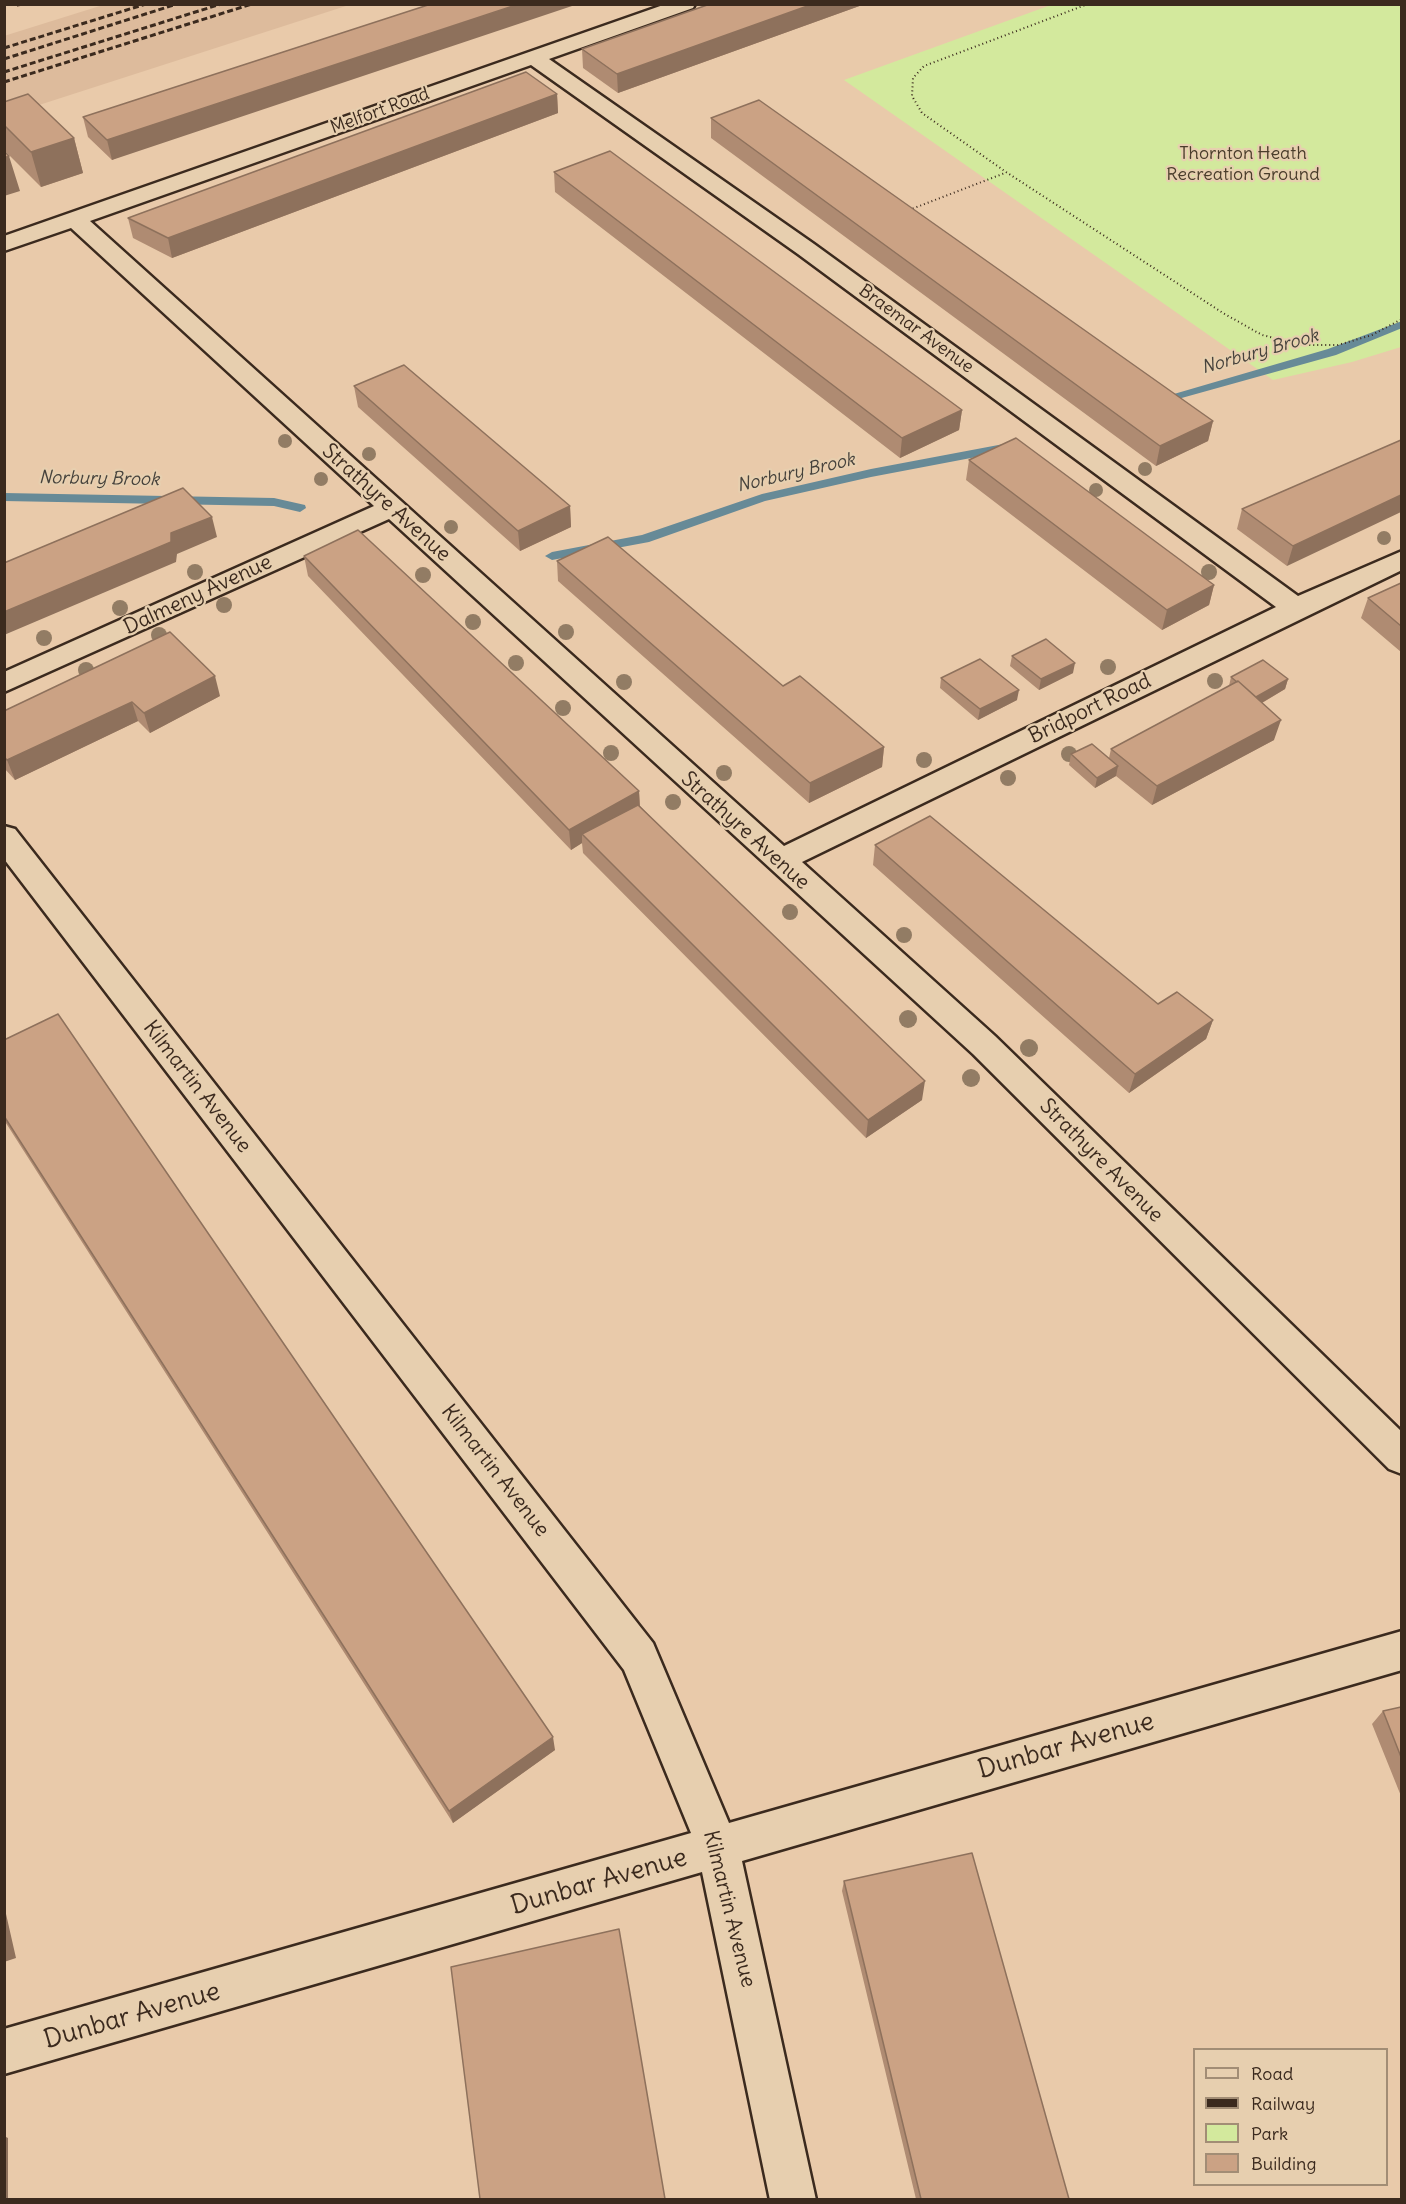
<!DOCTYPE html>
<style>
body{margin:0}
#map{position:relative;width:1406px;height:2204px;overflow:hidden;background:#e9caaa;font-family:Delius,sans-serif}
canvas{display:block}
.frame{position:absolute;inset:0;border:6px solid #3b2a1e;pointer-events:none}
.legend{position:absolute;left:1193px;top:2048px;width:195px;height:138px;box-sizing:border-box;background:#e7cfaf;border:2px solid #a28d75;margin:0;padding:8px 10px;list-style:none;font-size:18px;color:#3b2a1e}
.legend li{display:flex;align-items:center;gap:12px;height:30px}
.legend b{width:30px;border:2px solid #a28d75}
</style>
<div id="map">
<canvas width="1406" height="2204"></canvas>
<div class="frame"></div>
<ul class="legend">
<li><b style="height:8px;background:#e7cfaf"></b>Road</li>
<li><b style="height:8px;background:#3b2a1e"></b>Railway</li>
<li><b style="height:16px;background:#d3e99d"></b>Park</li>
<li><b style="height:16px;background:#cba284"></b>Building</li>
</ul>
</div>
<script>
const c = document.querySelector('canvas').getContext('2d');
c.lineJoin = 'round';
function fill(path, color) {
  c.fillStyle = color;
  c.fill(path, 'evenodd');
}
function strokePath(path, color, width, dash) {
  c.strokeStyle = color;
  c.lineWidth = width;
  c.lineCap = dash ? 'butt' : 'round';
  c.setLineDash(dash || []);
  c.stroke(path);
}
function label(font, color, halo, rows, align = 'center') {
  c.font = font + ' Delius,sans-serif';
  c.lineWidth = 4.5;
  c.setLineDash([]);
  c.textBaseline = 'middle';
  c.strokeStyle = halo;
  c.fillStyle = color;
  for (const [text, x, y, turn = 0] of rows) {
    c.save();
    c.translate(x, y);
    c.rotate((+turn || 0) * Math.PI / 180);
    c.textAlign = isNaN(turn) ? turn : align;
    if (halo) c.strokeText(text, 0, 0);
    c.fillText(text, 0, 0);
    c.restore();
  }
}
fill(new Path2D(`
 M103,5H349L5,116L4,36Z`), '#ddbb9c');
fill(new Path2D(`
 M1051,5H1401V347L1352,362L1273,380L844,80Z`), '#d3e99d');
fill(new Path2D(`
 M1402,321V328L1336,355L1160,404L1156,405L1150,401L1328,349Z
 M1009,443L1013,444V450L871,477L765,501L649,542L552,560L545,556L552,552L642,535L762,494L871,469Z
 M4,493L274,498L305,505L306,508L300,512L274,506L4,501Z`), '#678a97');
const minor = new Path2D(`
 M666,4H695L693,8L549,59L814,244L1298,596L1402,551V570L802,862L995,1036L1402,1432V1474L1389,1469L973,1054L389,519L4,692V672L374,506L71,228L4,251V236ZM531,65L798,254L1276,607L784,846L90,221Z
 M4,826L15,829L653,1643L729,1823L1402,1631V1670L742,1861L816,2200H770L702,1872L4,2074V2029L691,1833L624,1670L4,859Z`);
strokePath(minor, '#3b2a1e', 5);
strokePath(new Path2D(`
 M1088,4L924,66L913,78L912,96L922,113L1006,172L1223,313L1262,335L1303,345H1338L1372,335L1402,319
 M909,210L1005,173`), '#3b2a1e', 2, [1, 3]);
fill(minor, '#e7cfaf');
strokePath(new Path2D(`
 M4,48L146,4
 M4,59L177,4
 M4,72L221,4
 M4,82L252,4`), '#3b2a1e', 3, [6, 3]);
c.fillStyle = '#927c64';
for (const [x, y, r] of [
 [285,441,7],
 [369,454,7],
 [1145,469,7],
 [321,479,7],
 [1096,490,7],
 [451,527,7],
 [1384,538,7],
 [195,572,8],
 [1209,572,8],
 [423,575,8],
 [224,605,8],
 [120,608,8],
 [473,622,8],
 [566,632,8],
 [159,635,8],
 [44,638,8],
 [516,663,8],
 [1108,667,8],
 [86,670,8],
 [1215,681,8],
 [624,682,8],
 [563,708,8],
 [611,753,8],
 [1069,754,8],
 [924,760,8],
 [724,773,8],
 [1008,778,8],
 [673,802,8],
 [790,912,8],
 [904,935,8],
 [908,1019,9],
 [1029,1048,9],
 [971,1078,9]
]) {
  c.beginPath();
  c.arc(x, y, r, 0, 2 * Math.PI);
  c.fill();
}
fill(new Path2D(`
 M431,4L112,160L88,137L83,117Z
 M710,4H865L618,93L583,68L582,49Z
 M557,94L558,113L172,258L133,238L128,218Z
 M4,102L74,138L83,173L41,187L4,150Z
 M711,118L1213,421L1208,441L1156,466L711,138Z
 M554,172L962,410L959,430L900,458L555,192Z
 M354,386L570,506L571,527L520,551L358,407Z
 M1401,440L1287,566L1237,529L1242,509Z
 M969,460L1214,585L1209,605L1162,630L966,480Z
 M304,556L639,791L640,806L922,1100L866,1138L583,853L582,843L571,850L308,576Z
 M557,561L884,747L882,767L809,803L558,581Z
 M1401,583V652L1361,618L1368,598Z
 M1012,656L1073,673L1039,690L1010,666Z
 M1231,677L1288,679L1285,689L1262,703L1274,740L1152,805L1116,776L1095,788L1069,765L1071,754L1109,758L1111,749L1229,686Z
 M941,678L1017,700L978,720L940,688Z
 M220,696L150,733L138,721L15,780L4,768V711Z
 M875,845L1158,1004L1213,1020L1206,1039L1129,1093L873,865Z
 M4,1040L555,1750L453,1823L4,1120Z
 M1401,1707V1796L1372,1724L1383,1711Z
 M844,1881L1069,2199H916L842,1891Z`), '#af8b72');
fill(new Path2D(`
 M17,4H27L17,7Z
 M519,4H578L112,160L107,140Z
 M813,4H865L618,93L617,74Z
 M557,94L558,113L172,258L168,238Z
 M74,138L83,173L41,187L31,152Z
 M9,156L20,191L4,196V158Z
 M962,410L959,430L900,458L902,438Z
 M1213,421L1208,441L1156,466L1160,446Z
 M1401,495V512L1287,566L1293,546Z
 M570,506L571,527L520,551L518,531Z
 M212,517L217,537L177,554L176,562L4,635V612L171,533Z
 M1214,585L1209,605L1162,630L1167,610Z
 M1075,663L1073,673L1039,690L1041,679Z
 M215,676L220,696L150,733L144,713Z
 M1288,679L1285,689L1253,708L1256,697Z
 M1019,690L1017,700L978,720L980,709Z
 M132,702L138,721L15,780L7,760Z
 M1281,720L1274,740L1152,805L1157,786Z
 M884,747L882,767L809,803L810,783Z
 M1118,766L1116,776L1095,788L1097,778Z
 M639,791L640,811L582,834V843L571,850L569,830Z
 M1213,1020L1206,1039L1129,1093L1135,1074Z
 M925,1081L922,1100L866,1138L868,1120Z
 M553,1737L555,1750L453,1823L449,1811Z
 M4,1905L16,1958L4,1962Z
 M4,2136L8,2138V2199H4Z`), '#8e715c');
const building = new Path2D(`
 M431,4H519L107,140L83,117Z
 M710,4H813L617,74L582,49Z
 M526,72L557,94L168,238L128,218Z
 M28,94L74,138L31,152L4,125V102Z
 M759,100L1213,421L1160,446L711,118Z
 M4,151L9,156L4,158Z
 M610,151L962,410L902,438L554,172Z
 M404,365L570,506L518,531L354,386Z
 M1016,438L1214,585L1167,610L969,460Z
 M1401,440V495L1293,546L1242,509Z
 M183,488L212,517L171,533V542L4,612V563Z
 M358,530L639,791L569,830L304,556Z
 M608,537L783,686L800,676L884,747L810,783L557,561Z
 M1401,583V626L1368,598Z
 M170,632L215,676L144,713L132,702L7,760L4,757V711Z
 M1046,639L1075,663L1041,679L1012,656Z
 M980,659L1019,690L980,709L941,678Z
 M1263,660L1288,679L1256,697L1238,681L1237,682L1231,677Z
 M1238,681L1281,720L1157,786L1111,749Z
 M1092,744L1118,766L1097,778L1071,754Z
 M638,805L925,1081L868,1120L582,834Z
 M930,816L1158,1004L1177,992L1213,1020L1135,1074L875,845Z
 M58,1014L553,1737L449,1811L4,1116V1040Z
 M1401,1707V1757L1383,1711Z
 M972,1853L1069,2199H921L844,1881Z
 M619,1929L665,2199H480L451,1967Z`);
fill(building, '#cba284');
strokePath(building, '#8e715c', 1.5);
label('18px', '#3b2a1e', '#e7cfaf', [
 ["Melfort Road",380,111,-20],
 ["Braemar Avenue",916,329,36]
]);
label('18px', '#4a3d2b', '#e7cfaf', [
 ["Thornton Heath",1243,154],
 ["Recreation Ground",1243,175]
]);
label('italic 18px', '#46423c', '#e7cfaf', [
 ["Norbury Brook",1260,352,-16],
 ["Norbury Brook",796,473,-13],
 ["Norbury Brook",99,479,1]
]);
label('21px', '#3b2a1e', '#e7cfaf', [
 ["Strathyre Avenue",386,503,42],
 ["Dalmeny Avenue",198,595,-25],
 ["Bridport Road",1090,709,-26],
 ["Strathyre Avenue",745,831,42],
 ["Kilmartin Avenue",197,1087,52],
 ["Strathyre Avenue",1101,1161,45],
 ["Kilmartin Avenue",495,1471,52],
 ["Kilmartin Avenue",729,1909,76]
]);
label('26px', '#3b2a1e', '#e7cfaf', [
 ["Dunbar Avenue",1066,1746,-16],
 ["Dunbar Avenue",599,1882,-16],
 ["Dunbar Avenue",132,2016,-16]
]);
</script>
